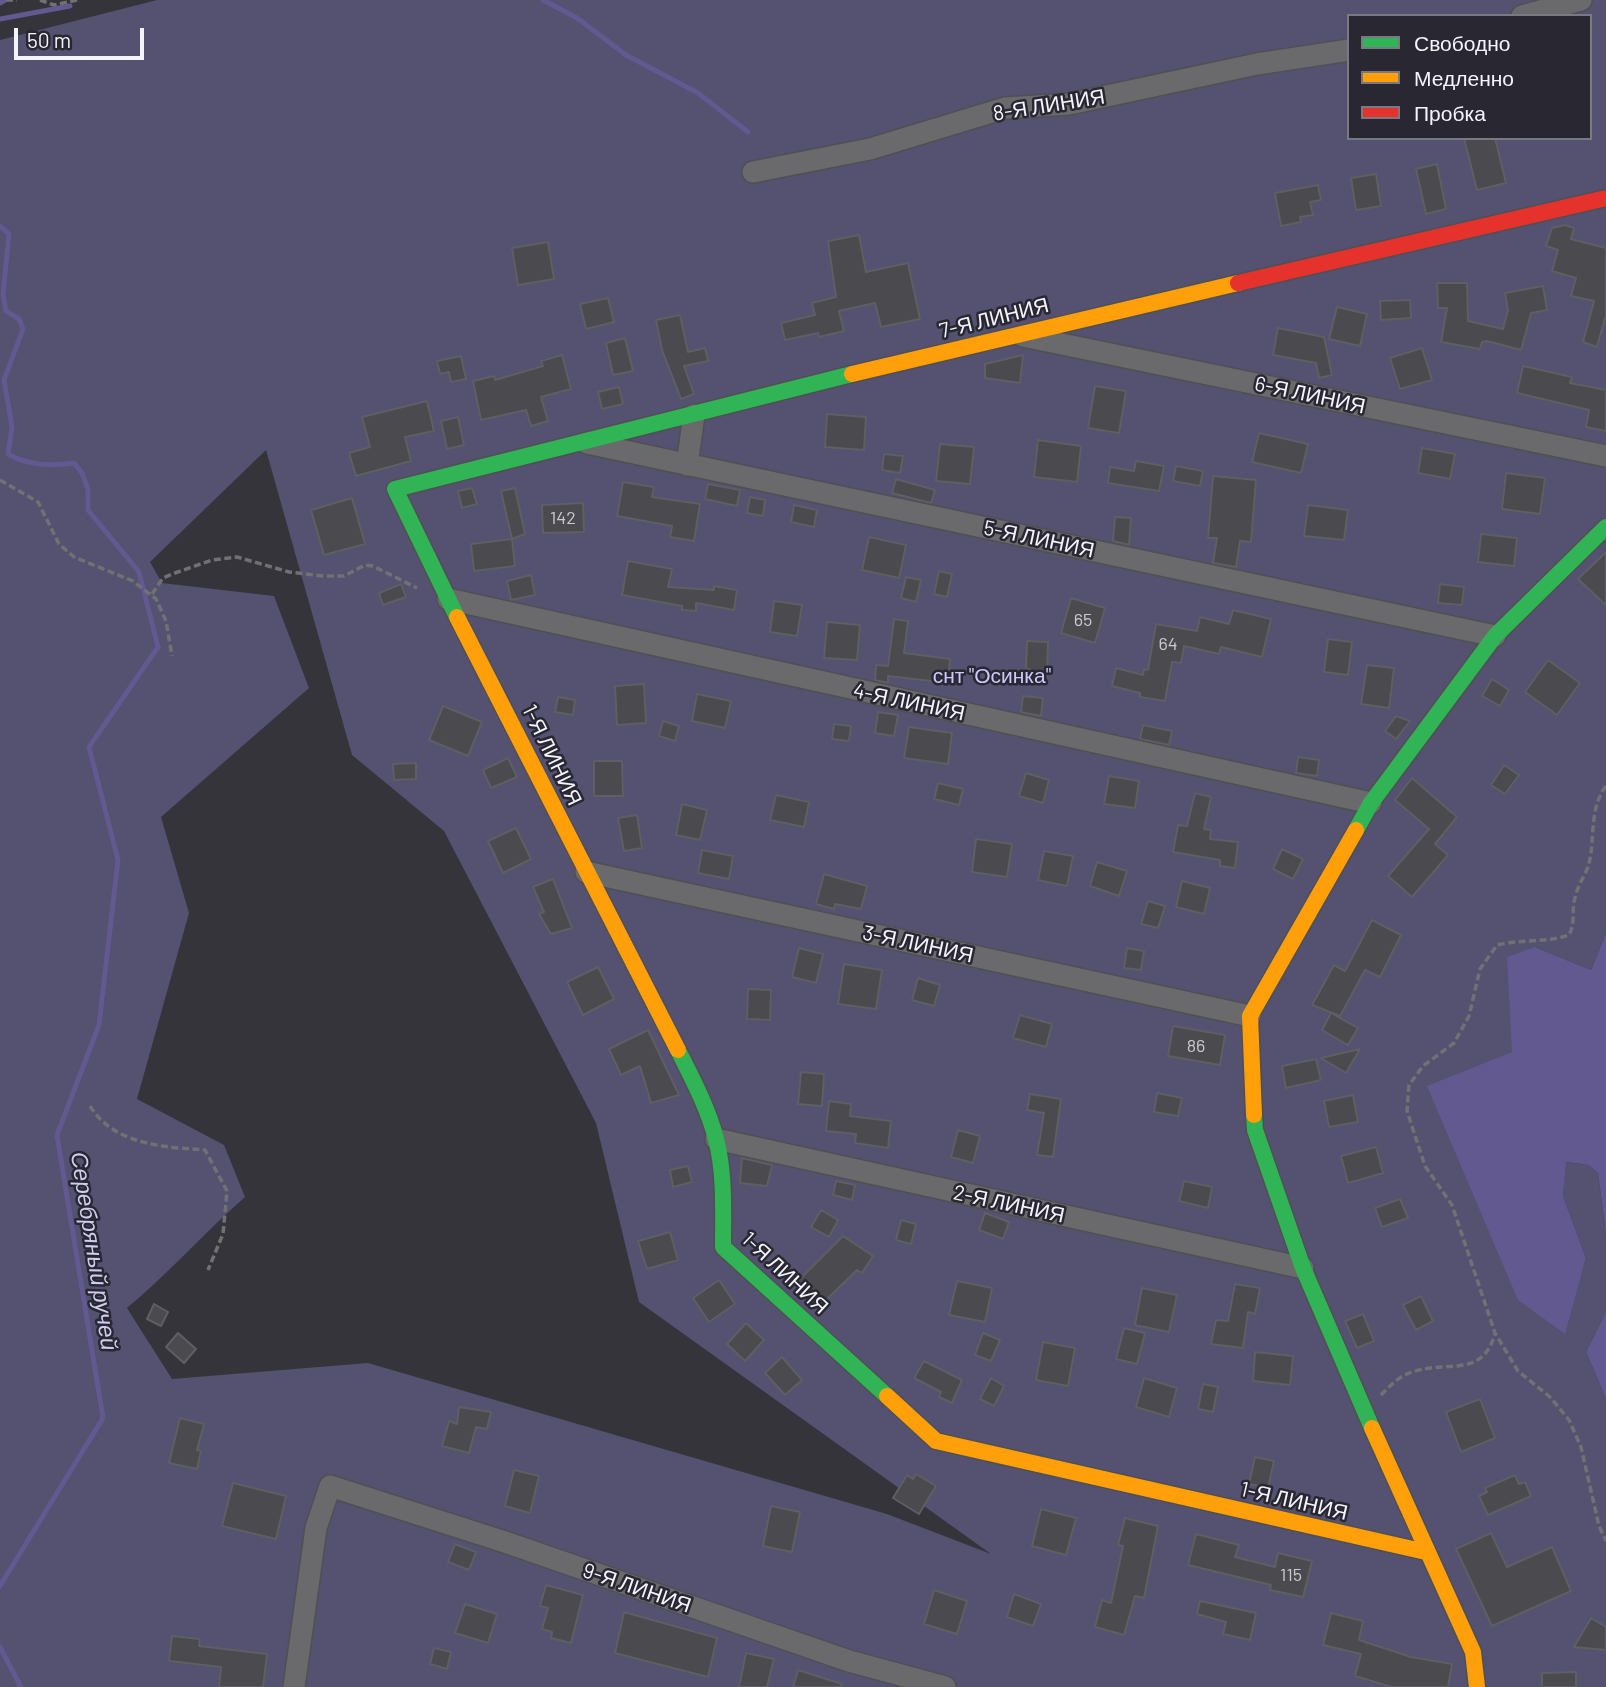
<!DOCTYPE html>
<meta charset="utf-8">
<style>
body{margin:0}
#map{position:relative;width:1606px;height:1687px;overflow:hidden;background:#34343a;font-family:Barlow,sans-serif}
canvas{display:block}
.legend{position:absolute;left:1347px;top:14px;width:245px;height:126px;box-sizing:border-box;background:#282732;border:2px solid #7a7983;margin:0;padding:9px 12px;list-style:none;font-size:21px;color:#f4f4fc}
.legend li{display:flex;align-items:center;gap:14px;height:35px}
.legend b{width:35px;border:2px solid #7a7983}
.scale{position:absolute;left:14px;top:28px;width:130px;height:32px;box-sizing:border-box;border:4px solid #f4f4fc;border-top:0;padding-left:9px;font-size:21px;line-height:24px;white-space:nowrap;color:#f4f4fc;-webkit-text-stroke:5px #282732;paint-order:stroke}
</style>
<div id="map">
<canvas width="1606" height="1687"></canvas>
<ul class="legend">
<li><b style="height:9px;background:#30b455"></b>Свободно</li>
<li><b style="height:9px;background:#ff9f0a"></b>Медленно</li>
<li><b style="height:9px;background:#e5322d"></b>Пробка</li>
</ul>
<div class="scale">50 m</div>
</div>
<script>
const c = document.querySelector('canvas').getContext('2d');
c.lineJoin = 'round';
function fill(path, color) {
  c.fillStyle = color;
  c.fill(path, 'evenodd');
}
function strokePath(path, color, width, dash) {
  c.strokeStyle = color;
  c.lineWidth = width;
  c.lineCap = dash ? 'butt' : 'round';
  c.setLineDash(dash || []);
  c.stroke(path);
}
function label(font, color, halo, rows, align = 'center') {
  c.font = font + ' Barlow,sans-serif';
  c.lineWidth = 5;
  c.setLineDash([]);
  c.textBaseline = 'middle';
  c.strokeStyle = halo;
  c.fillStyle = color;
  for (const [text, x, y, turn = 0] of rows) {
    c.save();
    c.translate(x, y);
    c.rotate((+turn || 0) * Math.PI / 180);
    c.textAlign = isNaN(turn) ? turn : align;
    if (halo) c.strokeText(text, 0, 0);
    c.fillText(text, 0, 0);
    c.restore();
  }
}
fill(new Path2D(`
 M157,0H1606V933L1591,970L1535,947L1564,1333L1586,1258L1563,1196L1565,1162L1588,1165L1598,1173L1606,1235V1312L1586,1352L1606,1399V1687H0V40ZM1349,16H1590V138H1349ZM266,450L352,755L444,831L596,1123L639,1302L991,1554L887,1514L368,1363L172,1379L127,1308C169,1273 204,1233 245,1197L224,1145L137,1099L189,913L161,817L309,688L274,596L162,583L150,562Z`), '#545171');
fill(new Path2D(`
 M1606,933V1235L1598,1173L1588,1165L1566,1162L1563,1196L1586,1258L1565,1334L1518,1300L1427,1086L1512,1052L1507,957L1535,947L1591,970Z
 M1606,1312V1399L1586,1352Z`), '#615990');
strokePath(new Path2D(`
 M543,0L577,18L626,55L698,93L748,132
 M0,3L5,0
 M0,19L70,6
 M0,226L9,234L3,294L6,311L19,319L23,329L4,380L12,427L8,454C29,466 50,466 74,463L82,473L88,489V510L139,572L158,647L89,747L118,860L99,1025L57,1135L103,1418L0,1586
 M0,1647L21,1687`), '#615990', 5);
const building = new Path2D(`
 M1464,138H1495L1506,183L1477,190Z
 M1437,164L1446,209L1426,214L1416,169Z
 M1376,174L1381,206L1356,210L1351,178Z
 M1318,185L1321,200L1310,202L1313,215L1300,217L1301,222L1281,226L1275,193Z
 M1565,225L1574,228L1571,239L1606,248V314L1597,347L1583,342L1594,301L1571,296L1576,278L1552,271L1558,250L1546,246L1552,228Z
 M859,235L866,272L908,263L920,319L881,327L875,303L839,311L844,331L819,337L818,333L785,340L781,323L815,315L812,303L836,297L828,241Z
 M548,242L554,279L518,285L512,248Z
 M1437,283H1467L1468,321L1503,329L1508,310L1505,293L1543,286L1547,310L1531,313L1521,350L1487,341L1482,342L1480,349L1441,342L1447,308H1438Z
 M608,298L614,322L586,329L580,304Z
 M1410,300L1411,318L1381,320L1380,301Z
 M1337,307L1367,314L1360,346L1329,339Z
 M680,315L688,352L705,348L708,361L684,366L694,394L681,399L662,350L656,320Z
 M1278,328L1324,337L1332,375L1319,378L1316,363L1273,355Z
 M625,338L633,371L613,375L606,343Z
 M1422,348L1432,380L1400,389L1390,358Z
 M562,355L571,389L541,397L548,421L531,426L526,410L481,420L473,381L494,376L495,380L543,366L541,361Z
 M1023,355L1020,383L985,378V364Z
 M461,356L466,379L451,382L449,372L440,374L437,361Z
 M1523,366L1572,377L1570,383L1606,390V431L1586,427L1589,410L1517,393Z
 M1095,386L1126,391L1119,433L1088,428Z
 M619,387L623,404L602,409L598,392Z
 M427,401L434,431L405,437L411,461L356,476L349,453L370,447L362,417Z
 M827,414L866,417L864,450L825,447Z
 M458,417L464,445L447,449L441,421Z
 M1259,433L1308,444L1301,473L1252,462Z
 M1038,440L1081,446L1077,482L1034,477Z
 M940,444L974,447L970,484L936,481Z
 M1422,448L1455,454L1450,479L1418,473Z
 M884,454L903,456L900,473L882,470Z
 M1136,461L1164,466L1159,491L1108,483L1110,467L1134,471Z
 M1176,466L1203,471L1200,486L1173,481Z
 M1506,473L1545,478L1540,514L1502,509Z
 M1213,476L1256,480L1251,542L1240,541L1236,567L1213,563L1217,538H1208Z
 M896,479L935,490L931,503L892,493Z
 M623,482L654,487L652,497L700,504L694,541L670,537L672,526L617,516Z
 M708,484L740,490L737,506L705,499Z
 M472,488L477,504L462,508L458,491Z
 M515,488L525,534L512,539L501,491Z
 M750,497L765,500L763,516L747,513Z
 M352,498L365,544L324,555L311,510Z
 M583,503L584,532L543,533L542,505Z
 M794,505L817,510L814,527L791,522Z
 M1308,505L1348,510L1344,540L1304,536Z
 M1115,517L1131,518L1129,545L1113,541Z
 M1481,534L1517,538L1514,566L1478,562Z
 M869,537L906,545L899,578L862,570Z
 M512,539L515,566L474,571L471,544Z
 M1606,552V605L1578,579Z
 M628,561L672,569L668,587L714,590V586L737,590L734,610L696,603V611L682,610V606L622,595Z
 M939,571L952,574L947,597L934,594Z
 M531,575L535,595L511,600L507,581Z
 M906,577L921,580L916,602L901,598Z
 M401,584L406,597L383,605L379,593Z
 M1440,584L1464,587L1462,605L1438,603Z
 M1071,598L1105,608L1095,643L1061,633Z
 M774,601L802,605L797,636L770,632Z
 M1233,610L1271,619L1262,657L1221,647L1219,654L1184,646L1181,663L1172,662L1165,701L1140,697V693L1112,686L1116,668L1143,675L1144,669L1148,670L1156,624L1197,631L1200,617L1229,624Z
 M894,619L908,621L904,653L950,659L948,683L888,676V683L875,680L876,665L888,666Z
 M827,622L860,625L857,660L824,658Z
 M1328,639L1352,642L1348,675L1324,672Z
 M1027,641L1048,642L1047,677L1026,668Z
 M1548,660L1580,683L1557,715L1525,692Z
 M1367,665L1394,668L1389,708L1361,704Z
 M1492,679L1509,690L1500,706L1482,696Z
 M644,684L646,723L617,725L615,686Z
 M697,694L731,701L725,728L692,721Z
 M1023,696L1043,698L1041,716L1021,712Z
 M558,697L575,700L573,715L555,712Z
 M443,706L482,722L468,756L429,740Z
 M878,712L898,715L894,736L875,733Z
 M1396,716L1410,721L1396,739L1385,731Z
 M663,721L679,726L675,741L659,736Z
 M834,724L851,726L849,741L832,739Z
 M1143,725L1172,731L1169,745L1140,739Z
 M909,727L952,733L948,764L904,758Z
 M1298,757L1319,760L1317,776L1296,773Z
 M508,758L517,777L491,788L483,770Z
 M594,761H622L623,796H594Z
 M416,763V779L394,780L393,764Z
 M1504,765L1519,775L1505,794L1491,785Z
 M1026,773L1049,780L1043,803L1019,796Z
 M1109,776L1139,781L1135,808L1104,804Z
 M1412,778L1457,817L1435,844L1448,855L1412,897L1388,876L1429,829L1395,800Z
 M938,783L963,789L959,805L934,799Z
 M1195,793L1211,797L1204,829L1211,830L1210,839L1238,842L1235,868L1220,866V860L1173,852L1178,825L1187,826Z
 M776,795L809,802L804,827L770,820Z
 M682,804L707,810L700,840L676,835Z
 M637,815L642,848L624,851L618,818Z
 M516,828L531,859L503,873L488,841Z
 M976,839L1012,844L1007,877L972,872Z
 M1282,849L1303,859L1293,879L1273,869Z
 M702,850L733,856L729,879L698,873Z
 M1044,851L1073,856L1067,886L1038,880Z
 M1097,862L1127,871L1119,896L1090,886Z
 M824,874L867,886L861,909L835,904L834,909L816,904Z
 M553,879L572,928L551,934L539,914L544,912L533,887Z
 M1182,881L1210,888L1204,914L1176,907Z
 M1148,901L1165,906L1158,928L1141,924Z
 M1372,920L1401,935L1380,977L1365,970L1340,1016L1312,1005L1334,965L1345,971Z
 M799,948L823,954L816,983L792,977Z
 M1127,948L1144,951L1141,970L1124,968Z
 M844,964L882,970L876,1009L838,1004Z
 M598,967L614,999L583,1015L567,982Z
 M918,978L940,985L934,1006L912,1000Z
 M748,989L771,990L770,1020L747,1019Z
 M1331,1013L1358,1028L1348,1045L1322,1030Z
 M1020,1015L1052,1024L1046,1047L1013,1038Z
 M1173,1026L1225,1035L1220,1065L1168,1056Z
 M648,1030L679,1095L651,1103L640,1066L621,1075L609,1049Z
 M1360,1049L1346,1073L1321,1058Z
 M1316,1059L1321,1080L1286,1088L1282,1066Z
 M801,1072L824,1074L822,1106L798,1104Z
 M1157,1093L1182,1098L1178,1116L1154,1112Z
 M1030,1094L1061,1099L1053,1157L1037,1155L1044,1113L1027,1110Z
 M1353,1095L1358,1122L1329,1127L1324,1101Z
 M829,1101L851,1104L850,1116L891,1121L888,1148L855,1143L856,1134L826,1131Z
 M958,1130L980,1136L973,1163L951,1157Z
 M1376,1147L1383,1173L1348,1183L1341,1156Z
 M742,1158L772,1165L767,1186L740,1183Z
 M688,1166L692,1182L673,1187L670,1170Z
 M836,1181L855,1185L852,1200L833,1195Z
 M1184,1181L1212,1187L1208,1208L1179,1201Z
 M1400,1199L1408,1218L1382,1227L1375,1208Z
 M821,1210L838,1220L829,1237L811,1227Z
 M985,1213L1009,1222L1003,1239L979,1230Z
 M901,1220L916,1224L911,1244L896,1240Z
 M670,1232L678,1260L647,1269L638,1241Z
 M843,1236L873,1256L862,1273L857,1270L822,1304L798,1281Z
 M719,1280L735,1304L709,1322L693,1298Z
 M957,1281L992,1288L985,1322L949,1315Z
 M1235,1284L1260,1288L1255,1314L1248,1312L1243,1348L1211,1344L1216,1320L1228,1321Z
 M1142,1288L1177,1295L1169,1332L1135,1325Z
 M1421,1296L1433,1321L1416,1330L1403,1305Z
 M154,1304L168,1312L161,1326L147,1319Z
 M1363,1314L1374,1341L1357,1348L1345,1321Z
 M746,1323L764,1340L745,1361L727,1344Z
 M1124,1328L1145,1333L1137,1364L1116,1359Z
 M178,1333L196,1349L184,1363L166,1347Z
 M983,1333L1000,1340L991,1361L975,1355Z
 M1043,1342L1075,1348L1068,1386L1036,1380Z
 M1255,1352L1293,1356L1290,1385L1253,1381Z
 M782,1357L802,1380L785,1395L765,1373Z
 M924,1361L962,1380L952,1403L939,1397L941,1392L914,1378Z
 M991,1378L1004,1386L994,1406L980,1399Z
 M1144,1378L1177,1388L1169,1417L1136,1407Z
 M1203,1384L1218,1387L1213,1412L1198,1409Z
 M1480,1399L1495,1438L1461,1452L1446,1412Z
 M459,1407L491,1412L487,1429L476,1427L469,1453L442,1446L449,1421L457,1424Z
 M180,1418L204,1424L197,1450L201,1451L197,1469L169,1463Z
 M1255,1457L1274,1461L1268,1488L1249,1484Z
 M514,1470L539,1476L530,1513L505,1506Z
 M916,1474L936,1486L919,1514L893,1498L907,1475L913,1479Z
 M1515,1475L1519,1484L1525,1482L1531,1496L1488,1515L1479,1496L1487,1492L1485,1488Z
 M233,1483L286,1496L276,1539L222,1526Z
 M771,1506L800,1512L792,1552L763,1546Z
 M1041,1509L1076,1518L1066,1555L1032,1546Z
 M1125,1518L1158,1526L1144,1598L1135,1596L1124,1635L1095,1627L1102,1600L1111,1603L1123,1546L1118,1545Z
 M1491,1533L1507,1567L1552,1547L1571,1591L1492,1626L1456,1549Z
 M1196,1534L1239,1545L1235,1557L1275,1567L1278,1553L1312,1561L1303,1597L1270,1590L1271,1585L1188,1565Z
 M455,1544L476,1552L469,1570L448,1562Z
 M546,1585L583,1595L571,1643L551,1638L552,1632L542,1629L548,1608L540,1606Z
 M934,1590L967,1601L957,1634L924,1624Z
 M1014,1594L1041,1604L1033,1626L1007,1617Z
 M1200,1601L1256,1613L1250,1640L1223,1634L1226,1622L1197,1614Z
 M465,1604L497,1614L488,1643L455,1633Z
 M624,1612L717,1638L708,1677L615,1653Z
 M1331,1613L1363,1621L1359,1640L1411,1657L1452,1664L1448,1687H1392L1355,1676L1361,1654L1323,1645Z
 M1591,1618L1606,1627V1650L1574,1647Z
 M172,1636L200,1639L199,1646L267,1654L263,1687H219L221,1667L169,1661Z
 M434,1648L451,1652L447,1669L430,1664Z
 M746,1653L774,1659L767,1687H739Z
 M798,1670L842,1684L841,1687H793Z
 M1576,1672V1687H1542V1673Z`);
fill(building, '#4b4a4f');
strokePath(building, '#5e5e63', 2);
const street = new Path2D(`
 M1522,16L1581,0
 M753,172L870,149L1005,108L1069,104L1257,64L1349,50
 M1023,336L1606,456
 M587,443L1495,636
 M687,465L694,415
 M448,599L1371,803
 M586,872L1250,1016
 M716,1139L1303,1268
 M294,1687L316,1528L330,1486L505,1542L849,1661L945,1687`);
const fast = new Path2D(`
 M457,617L395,489L852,374
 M1356,830L1371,803L1495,636L1606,527
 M678,1050C692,1078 708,1108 716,1139C725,1174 723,1211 723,1247L887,1396
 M1254,1115L1255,1130L1303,1268L1372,1428`);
const slow = new Path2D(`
 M852,374L1238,283
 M457,617L678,1050
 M1254,1115L1250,1016L1356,830
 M887,1396L936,1441L1426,1552
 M1372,1428L1473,1652L1477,1687`);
const jam = new Path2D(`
 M1238,283L1606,198`);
strokePath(street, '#505054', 24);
strokePath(fast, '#505054', 19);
strokePath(slow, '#505054', 19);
strokePath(jam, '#505054', 19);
strokePath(new Path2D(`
 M6,0H17
 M40,0L54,5L77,0
 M0,480L38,502L59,544L74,557L133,581L156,599L166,621L172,656
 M152,594L163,578L175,573L212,560L237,557L289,572L323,576H344L365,565L373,566L417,588
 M1606,786C1588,809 1596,841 1588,867C1584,877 1577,887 1575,898C1571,911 1576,922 1569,935C1546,943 1521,939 1497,945L1480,969L1469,1016L1454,1043L1423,1066L1409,1085L1407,1111L1425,1166L1452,1205L1495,1333L1518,1371L1550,1397L1569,1420L1581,1447L1599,1526L1606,1541
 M90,1106C114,1145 164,1147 205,1150L227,1191L223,1234L208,1270
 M1381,1395C1390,1386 1399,1376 1412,1372C1447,1360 1483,1379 1495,1333`), '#717174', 3.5, [7, 3.5]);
strokePath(street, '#6a6a6d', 21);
strokePath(fast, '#30b455', 16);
strokePath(slow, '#ff9f0a', 16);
strokePath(jam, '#e5322d', 16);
label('18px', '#cacad1', null, [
 ["142",563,518],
 ["65",1083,620],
 ["64",1168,644],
 ["86",1196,1046],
 ["115",1291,1575]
]);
label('21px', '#f4f4fc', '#282732', [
 ["8-Я ЛИНИЯ",1049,105,-9],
 ["7-Я ЛИНИЯ",994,318,-14],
 ["6-Я ЛИНИЯ",1310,395,12],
 ["5-Я ЛИНИЯ",1039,539,12],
 ["4-Я ЛИНИЯ",909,702,12],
 ["1-Я ЛИНИЯ",552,755,64],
 ["3-Я ЛИНИЯ",918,944,12],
 ["2-Я ЛИНИЯ",1009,1204,12],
 ["1-Я ЛИНИЯ",785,1273,43],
 ["1-Я ЛИНИЯ",1294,1501,13],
 ["9-Я ЛИНИЯ",637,1588,19]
]);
label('21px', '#cdc9fe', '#282732', [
 ["снт \"Осинка\"",992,676]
]);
label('italic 23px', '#d0cdf1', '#282732', [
 ["Серебряный ручей",94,1251,81]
]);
</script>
